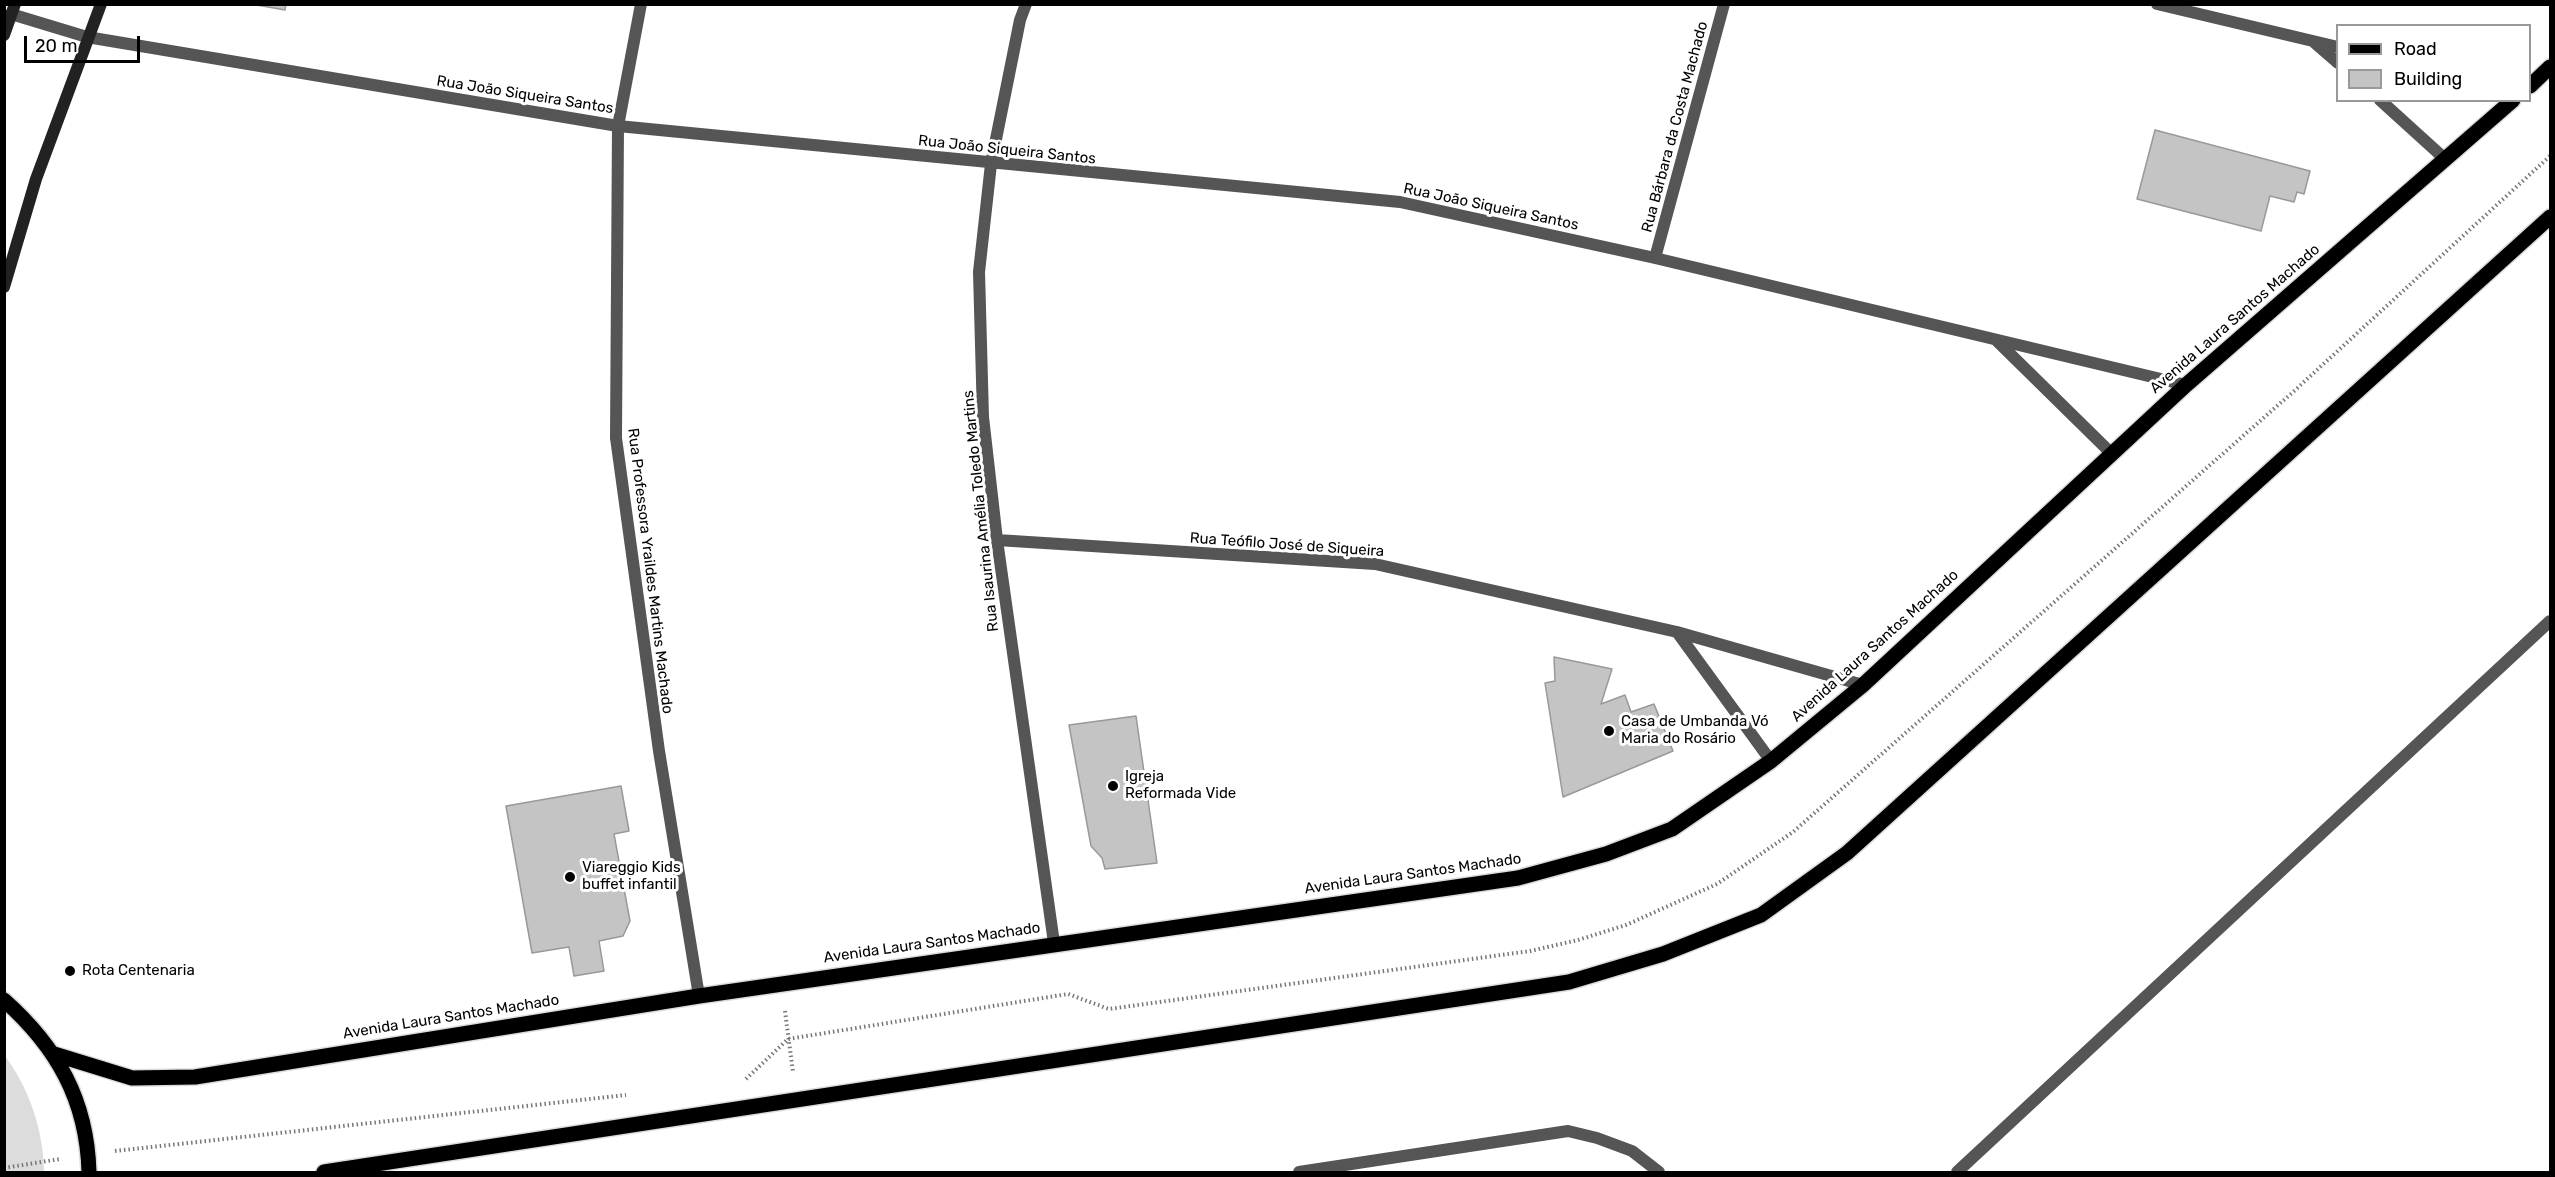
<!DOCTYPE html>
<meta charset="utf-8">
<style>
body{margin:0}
#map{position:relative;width:2555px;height:1177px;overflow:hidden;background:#fff;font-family:Rubik,sans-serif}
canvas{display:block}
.frame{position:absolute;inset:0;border:6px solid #000;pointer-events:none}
.legend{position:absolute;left:2336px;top:24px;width:195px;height:78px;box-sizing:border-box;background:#fff;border:2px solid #999;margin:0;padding:8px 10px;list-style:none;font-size:18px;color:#000}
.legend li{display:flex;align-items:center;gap:12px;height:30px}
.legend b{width:30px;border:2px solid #999}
.scale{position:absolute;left:24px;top:36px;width:116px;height:27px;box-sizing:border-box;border:3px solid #000;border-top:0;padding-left:8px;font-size:18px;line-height:21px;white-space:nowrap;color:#000;-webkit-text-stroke:4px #fff;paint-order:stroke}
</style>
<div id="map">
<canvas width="2555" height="1177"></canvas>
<div class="frame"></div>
<ul class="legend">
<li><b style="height:8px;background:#000"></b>Road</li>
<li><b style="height:16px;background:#c4c4c4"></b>Building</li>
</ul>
<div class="scale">20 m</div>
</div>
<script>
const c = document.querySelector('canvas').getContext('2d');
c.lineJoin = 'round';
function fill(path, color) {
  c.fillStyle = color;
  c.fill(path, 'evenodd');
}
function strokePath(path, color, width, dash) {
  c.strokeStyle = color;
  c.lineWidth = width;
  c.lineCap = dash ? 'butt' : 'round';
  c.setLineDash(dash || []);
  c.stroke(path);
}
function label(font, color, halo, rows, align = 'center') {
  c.font = font + ' Rubik,sans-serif';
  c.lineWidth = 6;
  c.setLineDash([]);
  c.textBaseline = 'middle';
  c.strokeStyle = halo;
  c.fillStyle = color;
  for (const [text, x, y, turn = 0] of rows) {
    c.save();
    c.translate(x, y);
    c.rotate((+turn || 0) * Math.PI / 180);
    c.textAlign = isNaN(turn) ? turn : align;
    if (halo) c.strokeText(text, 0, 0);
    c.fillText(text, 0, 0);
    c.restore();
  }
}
fill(new Path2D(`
 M5,1056C30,1090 43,1130 44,1172H5Z`), '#dcdcdc');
const building = new Path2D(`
 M251,4H286L285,10Z
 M2155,130L2310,171L2304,194L2297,192L2294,202L2270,196L2261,231L2137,199Z
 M1554,657L1612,669L1601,704L1625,695L1631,712L1654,704L1673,751L1563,797L1545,683L1555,681Z
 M1136,716L1157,863L1105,869L1102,858L1091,846L1069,725Z
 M621,786L629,831L614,834L630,921L623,936L599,941L604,971L574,976L569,947L532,953L506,806Z`);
fill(building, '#c4c4c4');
strokePath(building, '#999', 1.5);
const primary = new Path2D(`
 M2530,86L2550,67
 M4,1000C57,1047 87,1100 89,1172
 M54,1054L132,1078L195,1077L699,996L1518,878L1606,854L1672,829L1771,761L1863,685L2186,385L2513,100
 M324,1172L1569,982L1663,954L1761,915L1847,853L2550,217`);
strokePath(primary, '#dbdbdb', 18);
strokePath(new Path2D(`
 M785,1011L793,1072
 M746,1079L788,1039L1068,994L1109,1009L1530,951L1578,940L1626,925L1717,884L1793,832L2293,392L2550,156
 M115,1151L626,1095
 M4,1168L60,1159`), '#777', 4, [1.5, 3]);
strokePath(new Path2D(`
 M641,4L618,126L616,438L659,751L699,996
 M1026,4L1020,20L991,164L979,272L983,417L997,540L1054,943
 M2157,4L2338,47
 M11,14L87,37L618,126L1400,202L1655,258L2186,385
 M2315,43L2338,63
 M2380,100L2445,159
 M1655,258L1724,4
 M1996,340L2112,454
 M997,540L1375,564L1677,632L1863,685
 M1677,632L1771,761
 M1299,1172L1568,1131L1597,1138L1632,1151L1659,1172
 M1957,1172L2550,621`), '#555', 12);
strokePath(new Path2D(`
 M4,35L15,4
 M4,287L36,179L101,4`), '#222', 12);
strokePath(primary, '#000', 15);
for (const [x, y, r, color] of [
 [1609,731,6,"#000"],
 [1113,786,6,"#000"],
 [570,877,6,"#000"],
 [70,971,6,"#000"]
]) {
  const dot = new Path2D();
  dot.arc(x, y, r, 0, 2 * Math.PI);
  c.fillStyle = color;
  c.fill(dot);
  strokePath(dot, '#fff', 2);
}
label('15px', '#000', '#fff', [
 ["Rua João Siqueira Santos",525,95,9],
 ["Rua Bárbara da Costa Machado",1675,127,-75],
 ["Rua João Siqueira Santos",1007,150,6],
 ["Rua João Siqueira Santos",1491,207,12],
 ["Avenida Laura Santos Machado",2235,319,-41],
 ["Rua Isaurina Amélia Toledo Martins",981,511,-96],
 ["Rua Teófilo José de Siqueira",1287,545,4],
 ["Rua Professora Yraildes Martins Machado",650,571,83],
 ["Avenida Laura Santos Machado",1875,646,-42],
 ["Avenida Laura Santos Machado",1413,874,-8],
 ["Avenida Laura Santos Machado",932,943,-8],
 ["Avenida Laura Santos Machado",451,1017,-9]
]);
label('15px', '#000', '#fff', [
 ["Casa de Umbanda Vó",1621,722],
 ["Maria do Rosário",1621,739],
 ["Igreja",1125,777],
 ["Reformada Vide",1125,794],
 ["Viareggio Kids",582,868],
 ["buffet infantil",582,885],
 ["Rota Centenaria",82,971]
], 'left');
</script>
